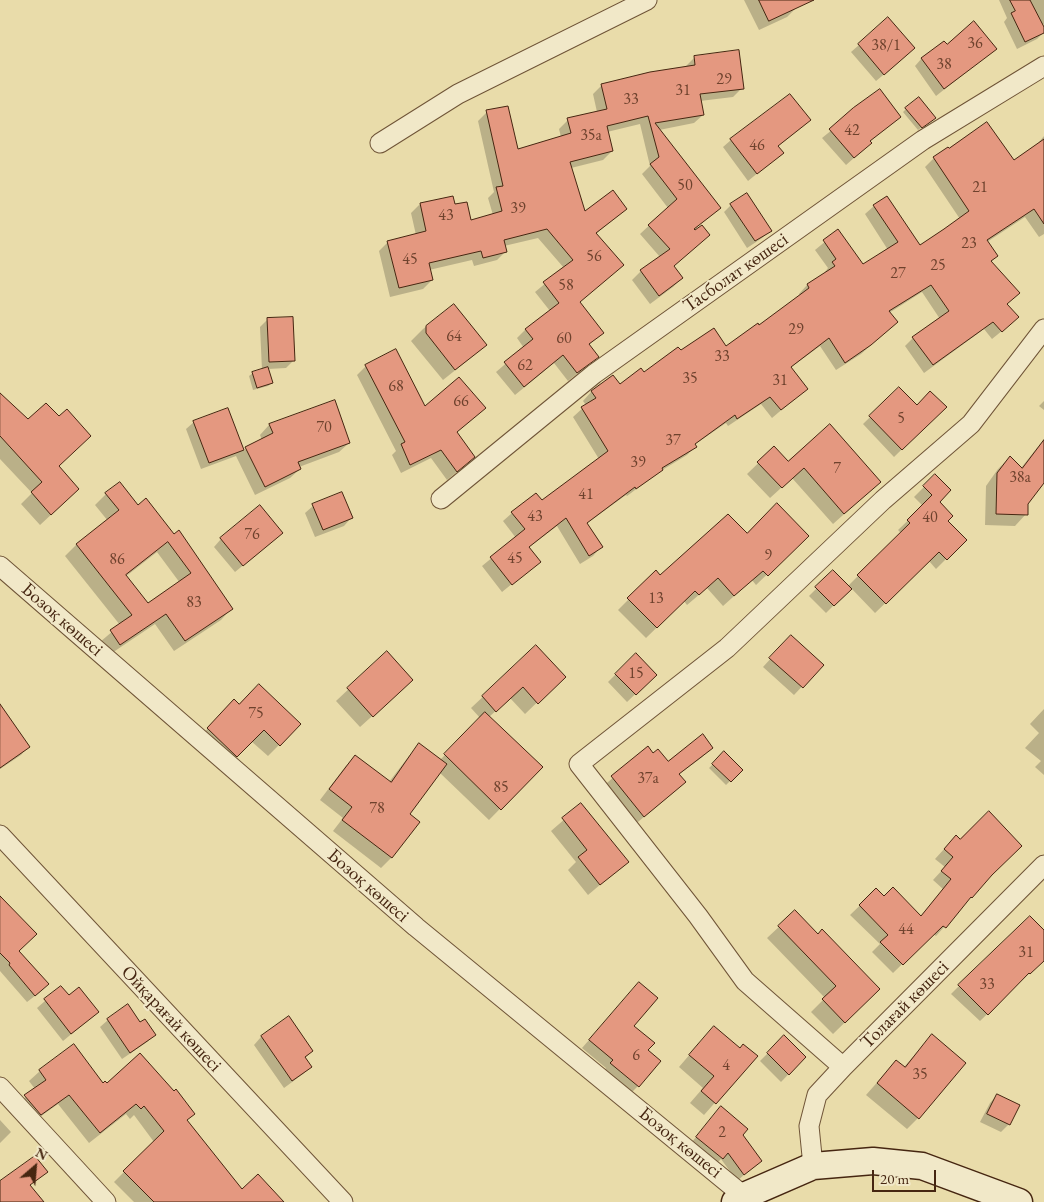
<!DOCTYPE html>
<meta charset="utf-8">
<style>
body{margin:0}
#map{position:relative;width:1044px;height:1202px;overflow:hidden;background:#e9dcaa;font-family:"EB Garamond",serif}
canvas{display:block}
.north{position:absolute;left:10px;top:1142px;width:50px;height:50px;-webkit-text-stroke:4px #f1e8c8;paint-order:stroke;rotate:27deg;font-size:14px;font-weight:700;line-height:20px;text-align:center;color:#462611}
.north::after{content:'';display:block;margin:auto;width:18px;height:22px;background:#462611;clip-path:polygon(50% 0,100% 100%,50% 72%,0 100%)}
.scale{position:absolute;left:872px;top:1170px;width:64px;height:22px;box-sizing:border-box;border:2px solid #462611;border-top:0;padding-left:6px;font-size:15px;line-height:18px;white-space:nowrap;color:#462611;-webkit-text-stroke:4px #f1e8c8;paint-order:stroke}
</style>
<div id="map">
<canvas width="1044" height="1202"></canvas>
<div class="north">N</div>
<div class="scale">20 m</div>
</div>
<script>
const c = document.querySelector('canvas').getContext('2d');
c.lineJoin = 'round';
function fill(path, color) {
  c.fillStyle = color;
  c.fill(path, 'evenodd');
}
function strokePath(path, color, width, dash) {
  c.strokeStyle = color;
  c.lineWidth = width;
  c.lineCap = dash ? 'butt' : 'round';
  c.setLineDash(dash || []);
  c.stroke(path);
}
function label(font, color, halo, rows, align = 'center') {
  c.font = font + ' "EB Garamond",serif';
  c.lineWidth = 4;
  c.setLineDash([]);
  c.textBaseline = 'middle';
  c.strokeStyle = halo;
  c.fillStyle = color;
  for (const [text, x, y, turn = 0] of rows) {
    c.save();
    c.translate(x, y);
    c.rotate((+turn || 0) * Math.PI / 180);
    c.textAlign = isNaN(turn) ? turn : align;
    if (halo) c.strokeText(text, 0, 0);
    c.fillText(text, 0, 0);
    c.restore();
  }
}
fill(new Path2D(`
 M744,0H793L797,7L787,17L759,30Z
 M999,0H1044V24L1042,26L1044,32L1037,39L1017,49L1004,22L1007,18Z
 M859,45L906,56L876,81L851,52Z
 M946,46L995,49L936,96L915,66L922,58Z
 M695,57L742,88L733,97L700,101L703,115L694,123L659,130L719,208L694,230L673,266L682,278L673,287L650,304L632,280L641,271L660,257L640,234L668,208L642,174L650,166L640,124L607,132L612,151L603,160L571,168L584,213L626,208L596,234L622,265L579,302L602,333L589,345L597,357L588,365L568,381L554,363L515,395L496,372L524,348L517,338L525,330L550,311L535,292L564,268L538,238L504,246L506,251L497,260L474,266L472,260L429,270L432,280L423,289L390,297L379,251L388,242L416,235L411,213L420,204L454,206L470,221L493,215L488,198L494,192L478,121L487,112L517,151L561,137L559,129L568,120L597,112L593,94L602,85L686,68V66Z
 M880,91L900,116L869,142L863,150L846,165L822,138Z
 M906,109L931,121L918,130L903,112Z
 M802,127L777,147L782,153L748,181L723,147L731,140Z
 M1044,136V234L1039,237L1025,217L987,242L997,256L991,262L1006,305L1008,326L992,339L984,329L924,373L905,346L913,338L940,319L922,292L889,313L897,322L861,354L836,370L820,346L790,368L806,389L772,418L761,404L728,426L726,423L694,445L695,447L687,455L659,472L627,496L626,495L586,524L601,547L593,556L580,564L557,526L528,548L539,562L502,592L482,566L516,538L503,521L512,513L541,502L599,459L573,417L586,405L583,401L591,392L612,376L620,386L644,374L680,352L726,348L759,327L800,296L799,294L807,285L826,273L825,272L828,268L815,250L838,231L863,266L888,250L865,214L874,206L919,247L960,219L925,167L934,158L948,149L1013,162L1040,144L1039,142Z
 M731,205L770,231L762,238L747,248L724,212Z
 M450,308L485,344L473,356L443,380L411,341L423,329Z
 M268,319L294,360L286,368L268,369L272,383L268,386L253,390L249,376L253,373L262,370L260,327Z
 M366,366L425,407L484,408L456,433L464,466L447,480L431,458L401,473L392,455L396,451L357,375Z
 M899,389L916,407H945L894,457L863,424Z
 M0,395L28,420L57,466L67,500L40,525L21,504L32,493L0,459Z
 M1044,401V410L1039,406Z
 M334,402L349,443L339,452L299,467L300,469L290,478L255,495L236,456L201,469L186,429L194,422L228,411L243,451L262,440L260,435L269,425Z
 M1044,439V481L1027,503L1026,514L1015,526L985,525L986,486L998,469L1010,457L1021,468Z
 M774,448L788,462L880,482L833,524L792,478L770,498L747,474Z
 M935,476L938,502L946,521L965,540L936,569L929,561L875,613L851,588L826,613L809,596L833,572L848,586L901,533L898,530L923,506L914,497Z
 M106,494L137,506L231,609L221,620L174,651L155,624L109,655L100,642L120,625L65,556L76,545L108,521L95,505ZM157,552L180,583L147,605L125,577Z
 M313,506L351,518L344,526L315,537L305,513Z
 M747,535L807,536L756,585L752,580L723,606L707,588L687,605L684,601L646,638L618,610L656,572L660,576Z
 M221,539L274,540L235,572L214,547Z
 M783,645L822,665L794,695L763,667Z
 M536,647L552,688L525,714L510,698L489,717L541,767L489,820L439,772L408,814L392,857L381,868L333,831L343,818L320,800L345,767L355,756L389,782L409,756L420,745L440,760L481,719L471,708Z
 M387,653L400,691L360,727L336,701Z
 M636,654L655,675L627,702L608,682Z
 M234,701L239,706L300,724L268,756L251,741L225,768L196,741Z
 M1044,709V775L1035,767L1041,761L1025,748L1039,733L1030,724Z
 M0,725L28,747L21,755L0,769Z
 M648,748L653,754L668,762L712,748L701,758L678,775L684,782L673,793L633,826L601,788Z
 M724,753L741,770L726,785L709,768Z
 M581,805L627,862L588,895L568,870L576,862L551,831Z
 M956,836L971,897L936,936L933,934L893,973L872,952L880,944L850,915L876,890L884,898L920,917L943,889L933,880L945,867L935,859Z
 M0,898L18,951L40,992L27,1002L0,971Z
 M795,912L818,936L879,989L833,1034L811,1012L825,998L767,938Z
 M1044,932V959L980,1021L951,994L987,958Z
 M61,987L68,997L98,1012L63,1041L37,1008Z
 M632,991V1026L638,1086L631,1093L604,1071L606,1068L582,1048Z
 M289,1018L312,1051L305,1058L311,1067L303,1074L284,1088L254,1045L261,1037Z
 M108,1020L140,1024L154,1035L147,1042L122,1059L100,1027Z
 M932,1035L918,1118L907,1129L866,1095L896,1061L904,1067Z
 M784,1037L805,1057L781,1082L760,1061Z
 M703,1039L739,1049L756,1056L704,1115L690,1103L703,1088L679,1067Z
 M40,1071L102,1084L186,1121L242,1191L283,1202H134L114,1182L154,1142L134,1115L130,1119L126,1114L89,1143L58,1104L30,1124L15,1106L35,1089L29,1081Z
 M997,1095L1009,1124L1001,1132L980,1122L990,1103Z
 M715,1115L741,1135L760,1161L737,1181L721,1159L715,1165L690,1144Z
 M0,1120L11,1132L0,1143Z`), '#0003');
const building = new Path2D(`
 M759,0H814L769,21Z
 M1010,0H1030L1044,27V33L1025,42L1011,13L1015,11Z
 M888,17L915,48L884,75L858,44Z
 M974,21L997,49L944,89L921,58L944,41L947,44Z
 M739,50L744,89L700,94L704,115L655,123L721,208L694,229L695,230L702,225L710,235L674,266L683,278L659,296L640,270L670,249L648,225L677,199L650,164L659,157L648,116L607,126L613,151L570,162L585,211L613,190L627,209L596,233L624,265L580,302L604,333L589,344L599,357L577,373L563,355L524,387L504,362L533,339L525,329L559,303L543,282L573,260L547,229L504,240L507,252L483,258L481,251L429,263L433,280L399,288L387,241L426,231L420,203L453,196L455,204L467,202L471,220L502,211L496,187L503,186L486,110L508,106L518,149L571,133L567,118L607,109L601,84L650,72L695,65L694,56Z
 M880,89L901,117L870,141L872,143L854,158L829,129L853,108Z
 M790,94L811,120L778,146L784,153L757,174L730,139Z
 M919,97L936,118L922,128L905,108Z
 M987,122L1014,160L1044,139V224L1034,209L987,240L998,256L991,261L1020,293L1007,304L1019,317L1002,332L993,322L933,365L912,337L949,311L931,285L889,311L898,322L871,345L845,363L829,338L791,367L808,389L781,410L770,397L737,419L735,415L695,444L697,447L662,468L663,470L636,489L635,487L587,523L603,547L589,556L566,518L529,547L541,562L512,585L490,557L525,529L511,512L536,493L542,500L608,451L581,407L596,398L591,391L613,375L620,384L641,368L644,372L678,347L681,350L714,328L726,346L758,323L759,325L809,288L807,284L835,266L832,262L836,259L823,240L838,229L863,264L898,242L873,205L887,196L920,245L944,229L969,211L933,157L948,147L949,148Z
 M747,193L772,231L755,241L730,204Z
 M454,304L487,345L455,370L426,333V326Z
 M293,317L295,361L269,362L267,318Z
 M396,349L425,406L459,377L486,408L457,432L475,457L457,472L441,450L410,465L401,444L405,442L365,365Z
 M268,367L273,383L257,388L252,372Z
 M899,387L917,405L930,391L947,407L902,450L869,416Z
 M0,393L28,419L46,403L59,416L67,409L91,436L59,466L79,489L51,515L31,492L42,482L0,436Z
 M335,400L350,443L298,462L301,469L265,487L245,447L273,433L269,424Z
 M228,408L244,450L209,463L193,421Z
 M830,424L881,482L844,514L804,468L782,488L757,462L774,446L788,461Z
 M1044,440V483L1028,504V515L996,514L997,473L1010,456L1022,468Z
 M935,474L951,490L940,502L953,516L948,521L967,540L947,560L939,552L886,604L857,575L910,523L907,520L932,495L923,486Z
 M120,482L138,505L146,498L174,534L179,530L233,609L185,641L166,614L120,645L110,630L132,615L76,544L119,510L105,493ZM168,542L191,573L148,603L126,575Z
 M342,492L353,518L323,530L312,504Z
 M777,503L809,536L768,576L763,571L734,596L718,578L699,595L695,591L657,628L627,598L656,570L660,575L728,514L747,533Z
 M260,505L283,533L243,566L220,538Z
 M833,570L852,589L834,606L815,587Z
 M791,635L824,665L803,688L769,658Z
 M536,645L566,677L538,704L523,687L496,712L482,696Z
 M387,651L413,680L373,717L347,688Z
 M636,653L657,675L636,695L615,674Z
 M259,684L301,724L280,746L264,730L237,757L207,728L234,699L239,704Z
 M0,704L30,747L0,768Z
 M485,712L543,767L501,810L444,754Z
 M703,734L713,748L679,774L686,782L644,817L611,776L648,746L653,753L658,749L668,761Z
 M419,743L447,764L410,814L420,822L392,858L342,820L352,807L329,789L355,755L391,782Z
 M724,751L743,770L731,782L712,764Z
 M581,803L629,862L600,885L578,857L587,850L562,818Z
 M989,811L1022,846L992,875L972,898L971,897L946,928L943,926L903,965L880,942L888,935L859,905L876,888L884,896L893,887L921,916L951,879L941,871L953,857L944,849L956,835L960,839Z
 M0,896L37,934L19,951L49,984L35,996L9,965L10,963L0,953Z
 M795,910L818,934L822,929L880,989L845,1023L822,999L836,986L778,926Z
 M1030,916L1044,930V961L1030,974L1029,973L988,1015L958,985Z
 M639,982L658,998L634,1026L655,1043L648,1050L661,1061L639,1087L610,1063L613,1060L589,1040Z
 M61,986L69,995L79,987L99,1012L71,1034L44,999Z
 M128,1004L140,1022L145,1019L156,1035L130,1053L107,1019Z
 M289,1016L313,1051L305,1057L312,1067L292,1081L261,1036Z
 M714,1026L740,1048L743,1044L758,1056L716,1104L701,1091L714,1076L689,1055Z
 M932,1034L966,1063L919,1119L877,1083L896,1060L905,1067Z
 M784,1035L806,1057L789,1075L767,1053Z
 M74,1044L103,1083L105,1081L107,1083L140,1053L174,1091L176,1089L195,1114L187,1120L242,1189L258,1174L284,1202H154L123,1171L164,1131L144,1106L141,1109L136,1104L100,1133L69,1095L41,1115L24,1095L46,1080L39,1070Z
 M997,1094L1020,1105L1010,1125L987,1114Z
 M721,1106L748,1129L743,1135L762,1161L744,1175L728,1153L723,1159L696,1137Z
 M35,1156L48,1172L30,1185L44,1202H0V1181Z`);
fill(building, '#e49880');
strokePath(building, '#462611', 1);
const street = new Path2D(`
 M380,143L458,94L647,0
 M441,499L594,374L923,140L1044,66
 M0,566L416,927L744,1196
 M0,835L343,1202
 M843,1067L745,981L698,916L579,764L727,648L883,500L971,424L1044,329
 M0,1087L106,1202
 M813,1166L809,1126L817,1095L843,1067L1044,865`);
const secondary = new Path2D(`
 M735,1202L744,1196L813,1166L873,1161L922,1166L1019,1202`);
strokePath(street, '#6f5437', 21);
strokePath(secondary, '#462611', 29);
strokePath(street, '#f1e8c8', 19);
strokePath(secondary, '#f1e8c8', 26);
label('16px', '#6e422d', null, [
 ["36",975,44],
 ["38/1",886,46],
 ["38",944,65],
 ["29",724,80],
 ["31",683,91],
 ["33",631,100],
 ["42",852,131],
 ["35а",591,136],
 ["46",757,146],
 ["50",685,186],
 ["21",980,188],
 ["39",518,209],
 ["43",446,216],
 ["23",969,244],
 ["56",594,257],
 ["45",410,260],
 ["25",938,266],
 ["27",898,274],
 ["58",566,286],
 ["29",796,330],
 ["64",454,337],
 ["60",564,339],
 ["33",722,357],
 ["62",525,366],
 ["35",690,379],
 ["31",780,381],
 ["68",396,387],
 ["66",461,402],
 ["5",901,419],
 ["70",324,428],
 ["37",673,441],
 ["39",638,463],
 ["7",837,469],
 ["38а",1020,478],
 ["41",586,495],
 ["43",535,517],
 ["40",930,518],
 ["76",252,535],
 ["9",768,556],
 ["45",515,559],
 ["86",117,560],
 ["13",656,599],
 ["83",194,603],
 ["15",636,674],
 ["75",256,714],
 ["37а",648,779],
 ["85",501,788],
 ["78",377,809],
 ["44",906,930],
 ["31",1026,953],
 ["33",987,985],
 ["6",636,1056],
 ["4",726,1066],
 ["35",920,1075],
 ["2",722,1133]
]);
label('19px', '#462611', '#f1e8c8', [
 ["Тасболат көшесі",736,273,-35],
 ["Бозоқ көшесі",62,620,41],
 ["Бозоқ көшесі",368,886,41],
 ["Толағай көшесі",905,1005,-45],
 ["Ойқарағай көшесі",171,1019,47],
 ["Бозоқ көшесі",680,1143,39]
]);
</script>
